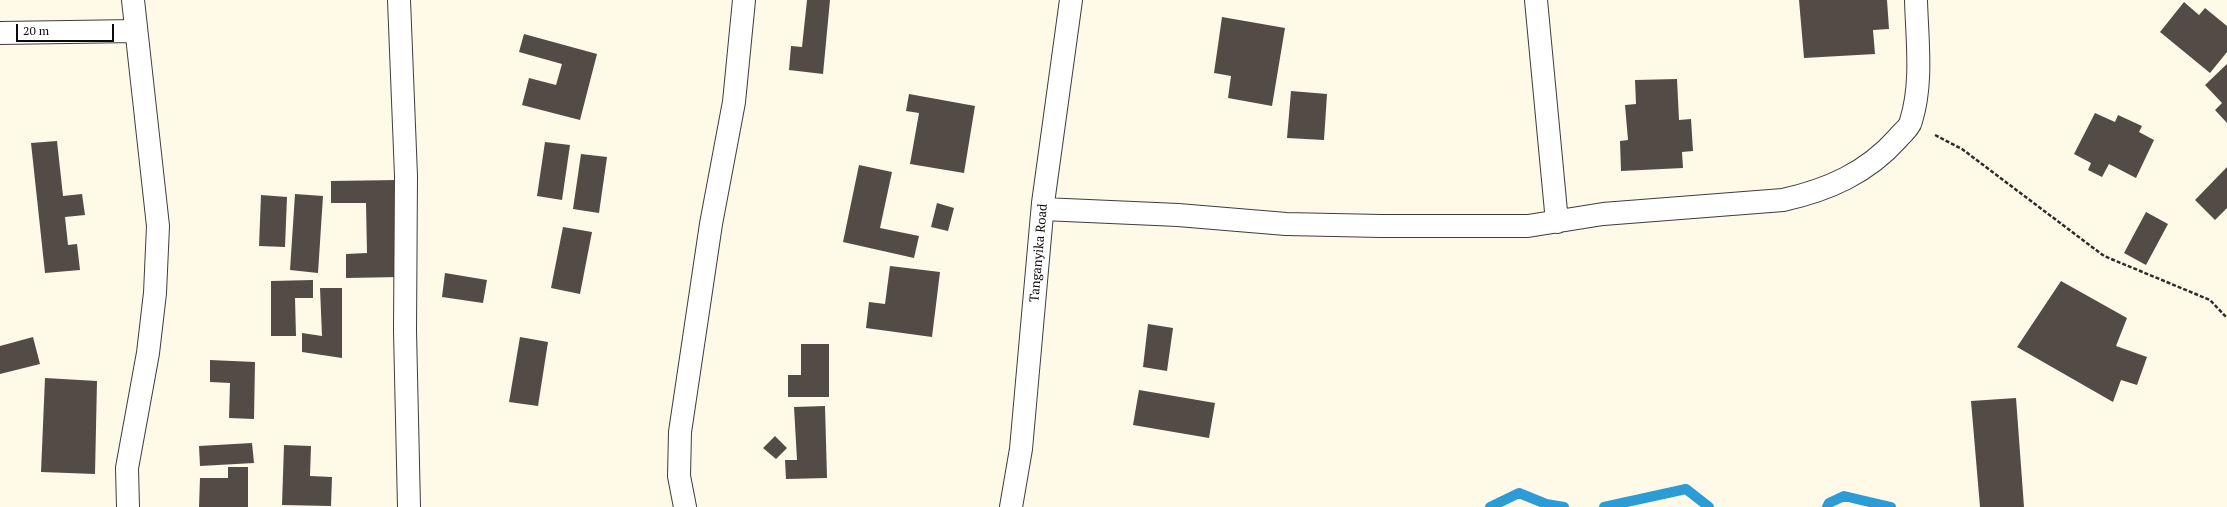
<!DOCTYPE html>
<style>
body{margin:0}
#map{position:relative;width:2227px;height:507px;overflow:hidden;background:#fff9e8;font-family:"PT Serif",serif}
canvas{display:block}
.scale{position:absolute;left:16px;top:24px;width:98px;height:18px;box-sizing:border-box;border:2px solid #0a0a0a;border-top:0;padding-left:5px;font-size:12px;line-height:14px;white-space:nowrap;color:#0a0a0a;-webkit-text-stroke:3px #fff;paint-order:stroke}
</style>
<div id="map">
<canvas width="2227" height="507"></canvas>
<div class="scale">20 m</div>
</div>
<script>
const c = document.querySelector('canvas').getContext('2d');
c.lineJoin = 'round';
function strokePath(path, color, width, dash) {
  c.strokeStyle = color;
  c.lineWidth = width;
  c.lineCap = dash ? 'butt' : 'round';
  c.setLineDash(dash || []);
  c.stroke(path);
}
function fill(path, color) {
  c.fillStyle = color;
  c.fill(path, 'evenodd');
}
function label(font, color, halo, rows, align = 'center') {
  c.font = font + ' "PT Serif",serif';
  c.lineWidth = 4;
  c.setLineDash([]);
  c.textBaseline = 'middle';
  c.strokeStyle = halo;
  c.fillStyle = color;
  for (const [text, x, y, turn = 0] of rows) {
    c.save();
    c.translate(x, y);
    c.rotate((+turn || 0) * Math.PI / 180);
    c.textAlign = isNaN(turn) ? turn : align;
    if (halo) c.strokeText(text, 0, 0);
    c.fillText(text, 0, 0);
    c.restore();
  }
}
strokePath(new Path2D(`
 M1490,507L1519,493L1546,504L1564,507
 M1604,507L1686,489L1709,507
 M1827,507L1829,503L1844,496L1891,507`), '#2b9cd6', 10);
fill(new Path2D(`
 M807,0H830L823,74L789,70L791,46L802,47Z
 M1799,0H1887L1889,29L1873,30L1875,54L1804,58Z
 M2184,2L2199,15L2205,8L2227,26V52L2210,73L2160,32Z
 M1222,17L1285,28L1272,106L1228,98L1231,76L1214,73Z
 M524,34L597,54L580,120L522,105L529,78L556,85L562,64L519,52Z
 M2227,64V123L2215,110L2222,103L2205,85Z
 M1677,79L1679,120L1691,119L1693,151L1682,152L1683,168L1621,171L1620,141L1628,140L1625,105L1636,104L1635,80Z
 M1291,91L1327,94L1324,140L1287,138Z
 M909,94L975,106L964,173L910,164L919,113L906,111Z
 M2095,113L2115,122L2118,115L2142,126L2139,132L2154,140L2136,178L2109,164L2102,177L2088,170L2091,163L2074,154Z
 M57,141L63,196L82,194L85,215L65,217L68,245L77,244L80,270L45,273L31,143Z
 M545,142L570,145L562,200L537,196Z
 M581,154L607,157L599,213L573,209Z
 M859,165L892,172L880,228L919,236L914,258L843,242Z
 M2227,167V208L2215,220L2195,200Z
 M397,180L400,277L346,278V254L367,253L366,203H331V181Z
 M295,194L323,196L318,273L290,270Z
 M261,195L287,197L285,247L259,246Z
 M937,203L954,208L948,231L931,227Z
 M2146,212L2168,224L2146,265L2124,253Z
 M563,227L592,232L580,294L551,288Z
 M890,266L940,272L932,337L866,328L869,302L885,304Z
 M445,273L487,280L483,303L442,297Z
 M313,280V298H295L296,336H271V281Z
 M2061,281L2127,318L2116,346L2147,357L2137,385L2121,380L2113,402L2017,347Z
 M320,288H342V358L302,352V333L322,336Z
 M1148,324L1173,328L1167,371L1143,367Z
 M33,337L40,364L0,374V346Z
 M520,337L548,342L538,406L509,402Z
 M801,344H829V397H788V375H801Z
 M210,360L255,362L254,419L229,418L230,383L210,382Z
 M45,378L97,381L95,474L41,472Z
 M1139,390L1215,403L1209,438L1133,425Z
 M2016,398L2024,507H1980L1971,401Z
 M825,406L827,478L786,479L785,460H797L794,407Z
 M775,436L787,448L776,459L763,448Z
 M252,443L254,463L200,466L199,446Z
 M284,445L311,446L310,476L332,477L331,506L282,505Z
 M228,467H248V507H199L200,478H228Z`), '#544b46');
const minor = new Path2D(`
 M399,0L406,176L405,331L409,507
 M1536,0L1557,222
 M0,33L136,31
 M1043,209L1178,215L1286,224L1381,226H1528L1603,214L1783,200C1828,190 1867,173 1898,138C1902,133 1910,127 1911,121C1923,83 1917,39 1916,0
 M128,507L127,468L148,353L155,293L158,226L133,0
 M685,507L679,476L680,432L711,224L734,102L744,0
 M1011,507L1021,449L1043,203L1071,0`);
strokePath(minor, '#3d3d3d', 24);
strokePath(new Path2D(`
 M1935,135L1962,149L2104,256L2210,300L2227,318`), '#2c2c2c', 2.5, [4, 2]);
strokePath(minor, '#fff', 22);
label('13px', '#0a0a0a', '#fff', [
 ["Tanganyika Road",1039,253,-85]
]);
</script>
